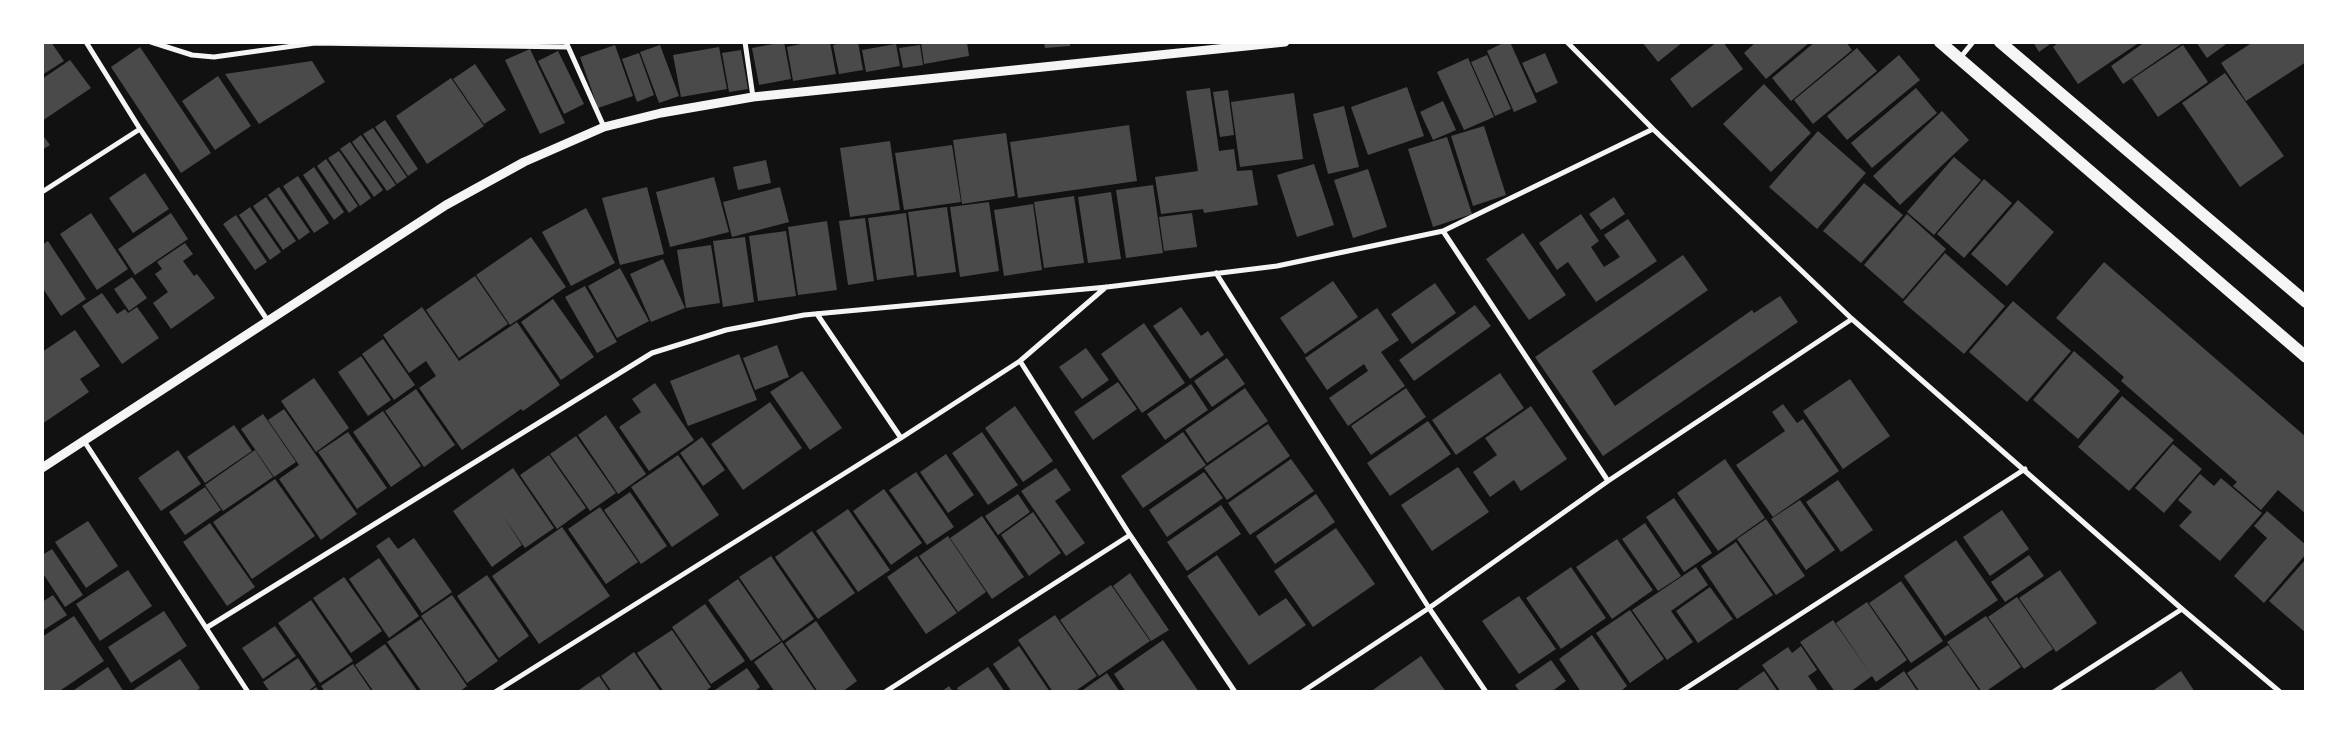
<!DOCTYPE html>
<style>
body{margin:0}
#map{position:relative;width:2348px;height:734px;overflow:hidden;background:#111;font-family:"Sofia Sans Condensed",sans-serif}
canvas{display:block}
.frame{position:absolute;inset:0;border:44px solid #fff;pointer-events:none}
</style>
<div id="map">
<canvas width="2348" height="734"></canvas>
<div class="frame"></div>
</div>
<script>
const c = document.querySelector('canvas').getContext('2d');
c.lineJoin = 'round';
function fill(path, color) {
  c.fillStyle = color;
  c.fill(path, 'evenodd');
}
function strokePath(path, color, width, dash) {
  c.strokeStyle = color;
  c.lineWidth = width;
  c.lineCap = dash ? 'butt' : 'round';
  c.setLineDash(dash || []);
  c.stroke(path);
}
fill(new Path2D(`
 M42,42H51L64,61L42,75Z
 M784,42L791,79L759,85L752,48Z
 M810,42H830L836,74L793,81L787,47Z
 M845,42H858L863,70L839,74L833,45Z
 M921,42H967L969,56L924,64Z
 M1044,42H1070V46L1045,48Z
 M1505,42H1510L1537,102L1514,112L1487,51Z
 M1642,42H1683L1658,62Z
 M1717,42H1723L1743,69L1692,108L1670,79Z
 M1756,42H1810L1766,79L1744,53Z
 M1815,42H1846L1852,50L1791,101L1772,78Z
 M2033,42H2053L2039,52Z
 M2059,42H2140L2078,84L2053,47Z
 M2145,42H2184L2123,84L2111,66Z
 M2196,42H2229L2207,58Z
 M2253,42H2306V62L2246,101L2221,63Z
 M896,44L900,66L866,72L862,50Z
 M615,45L633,96L598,108L580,57Z
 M660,45L679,96L659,103L640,52Z
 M920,45L923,65L903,68L899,48Z
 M2183,45L2208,82L2158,117L2132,79Z
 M140,47L211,153L181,173L111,67Z
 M719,47L727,89L681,97L673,55Z
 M1857,48L1877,71L1813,124L1794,100Z
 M530,49L565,123L540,134L505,60Z
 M741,50L748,89L729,92L722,53Z
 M558,51L584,104L564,114L538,61Z
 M639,53L654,95L637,102L622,59Z
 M1545,53L1558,83L1536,93L1522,63Z
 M1487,55L1511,109L1495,116L1471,62Z
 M1899,55L1920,80L1847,140L1827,116Z
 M1468,58L1494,117L1464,130L1437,72Z
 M70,60L91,88L42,121V79Z
 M312,61L325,82L259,124L225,74Z
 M475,64L506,110L484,124L453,79Z
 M2225,73L2284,156L2240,187L2182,103Z
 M218,76L251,126L215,150L182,101Z
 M451,78L484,126L427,164L396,116Z
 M1764,84L1811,133L1771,172L1723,124Z
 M1407,87L1424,136L1368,155L1351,107Z
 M1210,88L1219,151L1234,149L1237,171L1252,170L1258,205L1204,213L1203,209L1161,214L1155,177L1198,171L1186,91Z
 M1916,88L1937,113L1872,168L1851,143Z
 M1228,90L1234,135L1220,137L1213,92Z
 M1294,93L1303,159L1240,167L1231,102Z
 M1443,101L1456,130L1433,140L1420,112Z
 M1344,106L1359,167L1328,174L1313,114Z
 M1942,111L1969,140L1900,205L1873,176Z
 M385,120L418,169L408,176L375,127Z
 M1129,125L1137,181L1018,198L1010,142Z
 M1484,126L1506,195L1473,206L1451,136Z
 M373,128L407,177L397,184L363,134Z
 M1818,131L1866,173L1817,229L1769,187Z
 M1006,133L1015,196L962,204L953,140Z
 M42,134L50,145L42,150Z
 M361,135L396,185L387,191L352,142Z
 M1447,137L1472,214L1433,227L1408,149Z
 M890,141L900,210L850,217L840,148Z
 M350,142L383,190L374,197L340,149Z
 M952,145L961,202L904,210L895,153Z
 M339,151L371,198L360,206L328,158Z
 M1954,157L1981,180L1934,235L1907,212Z
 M326,159L358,206L349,213L317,166Z
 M766,160L771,183L738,190L733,167Z
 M1314,164L1334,225L1297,237L1277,175Z
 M314,167L344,212L334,220L303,175Z
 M1368,169L1387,227L1353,238L1334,180Z
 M145,173L169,209L133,233L109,198Z
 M298,176L329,223L314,233L283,186Z
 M714,177L729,232L670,247L656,192Z
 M1984,179L2012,203L1964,258L1937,234Z
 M1864,183L1903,215L1861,263L1823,231Z
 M1153,185L1163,253L1126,258L1116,190Z
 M279,187L310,232L299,240L268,195Z
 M647,187L664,254L620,265L602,198Z
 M780,187L789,222L732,237L723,202Z
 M1111,192L1121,259L1088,263L1078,197Z
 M1074,196L1084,263L1044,268L1034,202Z
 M266,197L296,241L283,250L253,206Z
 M1614,197L1625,214L1601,230L1589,214Z
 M2018,200L2054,232L2007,286L1971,254Z
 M989,202L999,271L960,277L950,207Z
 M1033,204L1042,270L1004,276L994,210Z
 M250,207L281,252L270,260L239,215Z
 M947,207L956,272L917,277L908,212Z
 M586,208L615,263L571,286L542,232Z
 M91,213L128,269L97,290L60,234Z
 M171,213L188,239L135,275L118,249Z
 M906,213L914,275L877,280L868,218Z
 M1192,213L1197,247L1164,251L1159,217Z
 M1581,214L1599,241L1591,247L1604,267L1620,257L1604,235L1628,219L1657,261L1596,302L1568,262L1557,270L1539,243Z
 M1907,214L1946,249L1903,299L1864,265Z
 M236,215L267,262L255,270L223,224Z
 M865,218L874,281L848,285L839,221Z
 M827,221L837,290L798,295L788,227Z
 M786,231L796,296L758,301L749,236Z
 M1523,233L1566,295L1529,320L1486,259Z
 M531,237L566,287L510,325L476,275Z
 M745,237L754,302L723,307L713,241Z
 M48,241L86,299L61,316L42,287V245Z
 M185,243L193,254L183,261L194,276L197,274L215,298L171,329L153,303L168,292L155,274L162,269L157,262Z
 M711,245L720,303L686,308L677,250Z
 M1945,253L2005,306L1964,354L1903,302Z
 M1683,255L1708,290L1592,371L1615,406L1752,310L1754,313L1780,296L1798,322L1603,456L1535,357Z
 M663,259L685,308L651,322L630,274Z
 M2104,262L2306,437V514L2278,490L2261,510L2233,486L2237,482L2121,381L2124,377L2056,318Z
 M620,268L649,321L617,338L588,286Z
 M475,276L508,324L459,358L426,310Z
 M132,277L147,298L129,311L114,289Z
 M1333,281L1358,317L1305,354L1280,318Z
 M1435,283L1456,313L1412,344L1391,314Z
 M585,286L617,342L597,353L565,297Z
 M102,293L117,314L125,309L128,313L137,307L159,338L122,364L82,306Z
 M553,299L594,357L561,380L521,322Z
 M2013,301L2071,351L2027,402L1969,352Z
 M1475,305L1491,326L1414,381L1399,360Z
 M422,307L459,361L517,322L560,385L523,411L521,409L462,450L419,388L436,376L426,361L409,373L383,335Z
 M1181,307L1201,336L1208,331L1224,355L1190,379L1153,326Z
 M1377,308L1399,340L1381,352L1405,386L1348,426L1329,398L1368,371L1364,364L1327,390L1305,358Z
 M1144,323L1185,383L1142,413L1101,354Z
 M75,330L100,366L80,379L89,392L42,424V352Z
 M383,339L415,385L394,400L362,354Z
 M777,345L789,377L755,390L743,358Z
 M1086,348L1109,380L1082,399L1059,367Z
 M2074,351L2120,391L2078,439L2033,400Z
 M739,354L757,400L688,426L670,381Z
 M361,356L391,400L368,416L338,372Z
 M1227,358L1245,384L1212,407L1194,381Z
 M802,371L842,428L810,450L770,392Z
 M1500,373L1524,408L1456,455L1432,420Z
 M314,378L349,428L316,452L281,401Z
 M1850,379L1890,436L1843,469L1803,411Z
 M1118,382L1137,409L1093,440L1074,412Z
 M655,383L694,440L649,471L619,427L641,412L632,399Z
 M1191,384L1208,410L1165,440L1147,414Z
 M1245,388L1268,421L1207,463L1185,430Z
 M1406,388L1426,417L1371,455L1351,426Z
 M416,389L455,445L424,467L385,411Z
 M2122,396L2174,440L2129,491L2078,447Z
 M770,402L802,448L743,490L711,444Z
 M1783,404L1797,423L1803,419L1839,471L1773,517L1736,465L1785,431L1772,412Z
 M1015,406L1053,461L1023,482L985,428Z
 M1531,406L1567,459L1521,491L1514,480L1490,497L1473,472L1497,455L1485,438Z
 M284,409L357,514L321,540L279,479L299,465L268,420Z
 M383,411L421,466L391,487L353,432Z
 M263,414L296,462L274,477L241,429Z
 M606,415L646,474L618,494L578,435Z
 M1428,421L1451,454L1390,496L1367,463Z
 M1268,424L1290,456L1227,500L1204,468Z
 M234,425L252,451L205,483L187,457Z
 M348,432L387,488L357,509L318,452Z
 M982,432L1018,485L988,505L952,453Z
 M1183,432L1206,465L1143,508L1121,476Z
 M576,436L616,493L590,511L550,454Z
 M702,437L725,470L703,486L680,453Z
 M2173,444L2202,469L2164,513L2135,488Z
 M178,450L201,484L161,511L138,478Z
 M255,450L273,477L223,511L205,485Z
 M946,454L974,495L948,513L920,472Z
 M549,455L586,508L557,529L520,475Z
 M678,455L719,515L672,547L631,487Z
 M1291,459L1314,491L1250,535L1228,503Z
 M1725,459L1765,518L1718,551L1677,493Z
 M1458,467L1489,512L1432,551L1401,505Z
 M513,468L554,528L525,548L503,516L522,545L492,567L453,511Z
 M1056,468L1071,490L1055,501L1085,543L1066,556L1021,491Z
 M916,472L954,527L927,545L889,490Z
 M1204,472L1223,498L1167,537L1149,510Z
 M2200,474L2214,486L2221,478L2262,513L2220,561L2179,526L2192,512L2178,500Z
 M275,479L315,536L252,579L213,522Z
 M1838,480L1873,530L1841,552L1806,502Z
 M205,487L221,510L185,535L169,512Z
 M884,489L922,543L891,565L853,511Z
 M630,492L667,546L641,564L604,510Z
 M1018,494L1030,512L998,535L985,516Z
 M1316,494L1335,522L1275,564L1256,536Z
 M1674,498L1712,553L1684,572L1646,517Z
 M1800,500L1835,550L1806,570L1771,519Z
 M1221,505L1241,534L1187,571L1167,542Z
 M600,507L638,562L606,584L568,529Z
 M848,509L890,570L858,592L816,531Z
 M2002,510L2029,549L1990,576L1963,537Z
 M2267,511L2306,545V554L2264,603L2234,576L2267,538L2254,526Z
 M1033,512L1061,553L1029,576L1001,535Z
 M982,516L1024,577L992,599L950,538Z
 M1766,519L1805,576L1776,595L1737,539Z
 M88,521L118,566L86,588L55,542Z
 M210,523L255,587L227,606L183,542Z
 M1645,523L1681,576L1658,591L1622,539Z
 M562,527L610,596L539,644L492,576Z
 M1336,528L1375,584L1313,627L1274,571Z
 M812,531L855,593L818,619L775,557Z
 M948,536L986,592L958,612L919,556Z
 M389,537L398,549L414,538L452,592L422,613L376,546Z
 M1617,539L1653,590L1612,619L1576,567Z
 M1956,540L1998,600L1945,636L1904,576Z
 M1736,542L1773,595L1737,619L1701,566Z
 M52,549L83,595L65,607L42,572V555Z
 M1217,555L1259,616L1286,598L1306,625L1249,665L1187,576Z
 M2029,555L2044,576L2005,602L1991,582Z
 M771,556L814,619L783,641L739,577Z
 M917,556L957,613L926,634L887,577Z
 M379,558L419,616L389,638L349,579Z
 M2306,559V633L2269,601Z
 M1571,567L1606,618L1561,649L1526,598Z
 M1696,567L1708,585L1671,611L1693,642L1667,660L1632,610Z
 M128,570L152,606L100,641L76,604Z
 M2060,570L2097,623L2056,652L2019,598Z
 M1130,573L1169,630L1151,641L1113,586Z
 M487,575L529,636L499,658L457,596Z
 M344,577L382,631L351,653L313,598Z
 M738,579L781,641L751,661L708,600Z
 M1901,581L1943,641L1911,663L1869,603Z
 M1111,585L1150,641L1099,676L1060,620Z
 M1710,587L1733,619L1698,643L1676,611Z
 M53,595L67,615L42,631V602Z
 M452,595L498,661L467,683L421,616Z
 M1519,596L1556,649L1519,674L1482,621Z
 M2017,597L2053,649L2024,669L1988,617Z
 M311,600L353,661L320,683L278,623Z
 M1867,602L1907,660L1876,682L1836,623Z
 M705,604L745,661L711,684L672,627Z
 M1630,610L1664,659L1630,683L1596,633Z
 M164,611L187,646L131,683L108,647Z
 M1055,615L1097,676L1074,692H1053L1018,640Z
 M74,616L104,661L58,692H45L42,688V637Z
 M1986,616L2021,667L1985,692H1982L1947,642Z
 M421,619L467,686L459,692H422L387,642Z
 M1833,620L1872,676L1850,692H1835L1800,642Z
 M816,621L857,681L842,692H818L785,643Z
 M275,626L296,656L263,679L242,648Z
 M672,630L711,687L704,692H664L637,653Z
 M1592,635L1627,686L1620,692H1581L1559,659Z
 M1163,640L1199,692H1126L1114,674Z
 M782,642L816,692H775L754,662Z
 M385,644L418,692H374L355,665Z
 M1948,645L1980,692H1920L1907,673Z
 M1019,646L1050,692H1012L993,664Z
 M1801,646L1817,670L1808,676L1819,692H1781L1762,665L1788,647L1792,653Z
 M634,652L661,692H612L601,676Z
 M1421,656L1446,692H1370Z
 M298,658L316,685L307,692H270L263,682Z
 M180,659L200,688L195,692H130Z
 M1551,660L1566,681L1551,692H1520L1515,685Z
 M353,664L372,692H325L321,686Z
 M108,667L124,692H71Z
 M988,667L1005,692H959L957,688Z
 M747,668L760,687L754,692H712Z
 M1764,671L1778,692H1739L1738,689Z
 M1904,671L1918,692H1875Z
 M2181,671L2195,692H2151Z
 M1107,673L1120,692H1080Z
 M599,676L610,692H576Z
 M949,686L953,692H941Z
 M316,687L320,692H309Z`), '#4a4a4a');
strokePath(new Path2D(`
 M86,42L140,129L268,321
 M151,42L192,55L214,57L315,43L568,47
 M566,42L604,127
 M745,42L753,97
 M1567,42L1653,129L1852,319L2182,609L2280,692
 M1960,58L1973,42
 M42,192L140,129
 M1443,231L1608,481
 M1216,273L1429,608L1486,692
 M817,314L901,438
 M1020,361L1130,535L1235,692
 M84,441L248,692
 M206,628L652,353L726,330L804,315L1107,287L1277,266L1443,231L1653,129
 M495,692L901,438L1020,361L1106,287
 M885,692L1130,535
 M1302,692L1429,608L1608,481L1852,319
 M1680,692L2025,469
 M2053,692L2182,609`), '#f5f5f5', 5);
strokePath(new Path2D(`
 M42,468L446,205L524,162L604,127L661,113L753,97L1285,42`), '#f5f5f5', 9);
strokePath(new Path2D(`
 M1940,42L2306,357
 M2000,42L2306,302`), '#f5f5f5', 12);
</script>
